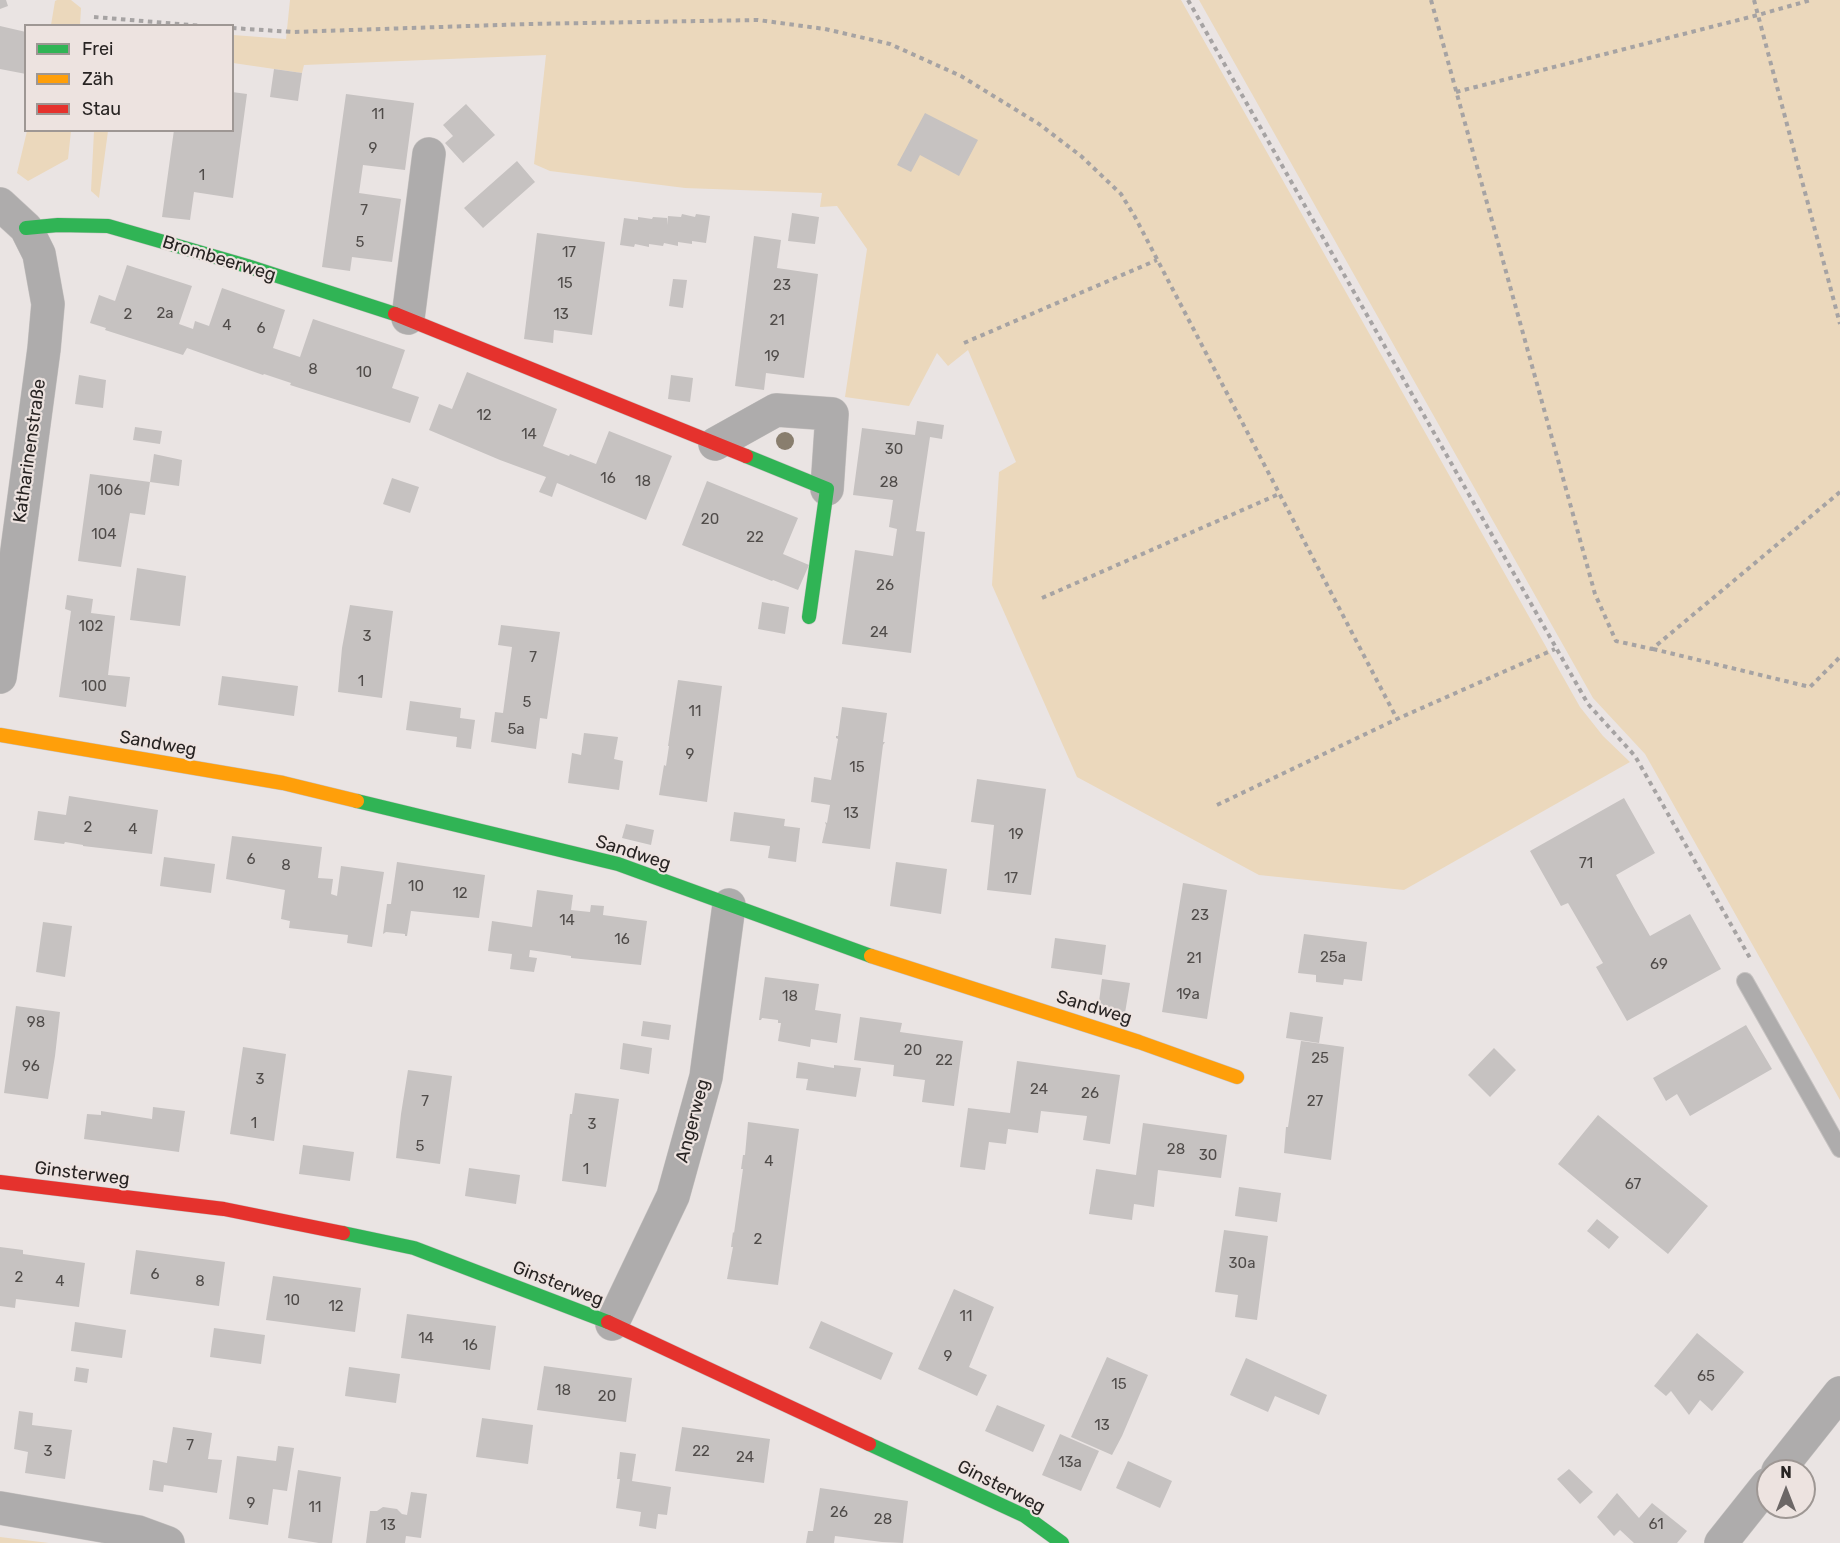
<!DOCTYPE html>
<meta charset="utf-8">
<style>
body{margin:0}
#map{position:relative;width:1840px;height:1543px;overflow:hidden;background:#eae4e3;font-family:Rubik,sans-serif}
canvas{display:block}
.legend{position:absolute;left:24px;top:24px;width:210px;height:108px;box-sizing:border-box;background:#ede3e0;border:2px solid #9e9794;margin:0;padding:8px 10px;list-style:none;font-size:18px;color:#282423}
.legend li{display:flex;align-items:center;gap:12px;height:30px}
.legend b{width:30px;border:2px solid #9e9794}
.north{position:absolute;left:1756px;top:1459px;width:60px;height:60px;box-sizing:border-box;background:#ede3e0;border:2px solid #9e9794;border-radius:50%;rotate:0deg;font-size:16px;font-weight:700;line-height:24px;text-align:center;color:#282423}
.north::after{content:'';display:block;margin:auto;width:21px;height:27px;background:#6c6766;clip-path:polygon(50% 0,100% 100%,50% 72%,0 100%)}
</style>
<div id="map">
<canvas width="1840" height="1543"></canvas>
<ul class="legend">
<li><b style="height:8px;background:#30b455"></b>Frei</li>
<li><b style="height:8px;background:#ff9f0a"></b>Zäh</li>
<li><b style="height:8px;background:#e5322d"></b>Stau</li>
</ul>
<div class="north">N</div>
</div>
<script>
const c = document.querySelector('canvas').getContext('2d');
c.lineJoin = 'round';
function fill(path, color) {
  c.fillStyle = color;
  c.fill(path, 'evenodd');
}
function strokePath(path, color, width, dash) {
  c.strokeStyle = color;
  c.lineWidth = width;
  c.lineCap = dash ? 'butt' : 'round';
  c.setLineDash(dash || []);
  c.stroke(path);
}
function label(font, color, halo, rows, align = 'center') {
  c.font = font + ' Rubik,sans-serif';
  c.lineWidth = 4.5;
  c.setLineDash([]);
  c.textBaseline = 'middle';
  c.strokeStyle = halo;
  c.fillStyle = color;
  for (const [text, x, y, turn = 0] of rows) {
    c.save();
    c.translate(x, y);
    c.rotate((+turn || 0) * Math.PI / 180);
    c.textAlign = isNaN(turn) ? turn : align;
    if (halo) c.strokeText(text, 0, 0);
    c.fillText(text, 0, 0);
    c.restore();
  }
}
fill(new Path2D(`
 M57,0H71L81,8L80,25H51L55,1Z
 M290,0H1181L1580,707L1603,736L1630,762L1404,890L1259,875L1077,777L992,585L999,472L1016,462L968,350L948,366L937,353L909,406L845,397L867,249L837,206L820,207L822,193L685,188L550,171L534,164L546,55L304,65L302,73L233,63V35L286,39Z
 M1199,0H1840V1100L1645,754L1593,698Z
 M27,131H71L68,159L28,181L17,173Z
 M94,131H108L99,198L91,191Z
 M0,1537L49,1543H0Z`), '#ebd8bc');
fill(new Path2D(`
 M0,0H6L8,6L0,9Z
 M0,26L26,32V74L0,69Z
 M274,69L302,73L298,101L270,97Z
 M232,92L247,94L233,198L194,192L190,220L162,217L174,130H232Z
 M346,94L414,103L405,170L363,165L359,193L401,199L392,262L352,257L350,271L322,267Z
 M466,104L495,135L463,163L445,143L453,136L443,125Z
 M925,113L978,140L959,176L920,155L911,172L897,165Z
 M517,161L535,182L483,228L464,208Z
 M792,213L819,217L815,244L788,241Z
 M682,214L695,217L696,214L710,216L706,243L692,241V244L678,242V246L664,243L663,246L649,244V247L635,244L634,247L620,245L624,218L638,220V217L652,219L653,217L667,218V225L668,216L681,217Z
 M537,233L605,242L592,335L554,330L553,343L524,339Z
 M754,236L781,240L777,268L818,274L804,378L766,373L764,390L735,386Z
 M127,265L192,286L179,324L193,329L195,321L209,326L222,288L285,310L273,348L300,357L313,319L405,350L392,388L419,397L410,423L290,385L291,383L264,374L263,375L187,348L183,355L105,330L106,328L90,323L99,295L115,301Z
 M673,279L687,280L683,308L669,306Z
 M467,372L557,409L543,446L569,456L570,454L596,464L609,431L672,456L646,520L557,483L552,497L539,492L546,477L500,460L429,430L439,404L452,409Z
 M79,375L106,380L103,408L75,404Z
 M671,375L693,378L690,402L668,399Z
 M917,421L944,425L942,439L930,437L920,504L916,531L925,532L911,653L842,644L855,550L893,556L897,529L889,527L893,500L853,495L862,428L915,435Z
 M135,427L162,431L160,444L133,440Z
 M154,454L182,460L179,486L150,482L145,515L130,513L121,567L78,561L90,474L150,482Z
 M392,478L419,487L410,513L383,504Z
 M707,481L798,518L783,554L809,565L798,590L773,580L772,581L682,545Z
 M137,568L186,576L180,626L130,620Z
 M67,595L93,599L91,613L115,616L108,675L130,677L126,707L59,697L71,611L65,609Z
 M762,602L789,607L785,634L758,629Z
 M350,605L393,611L382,698L338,692L342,648Z
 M501,625L560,632L547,719L540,718L536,749L491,742L495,712L503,713L512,647L498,645Z
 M222,676L298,686L294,716L218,705Z
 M678,680L722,686L707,802L659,795L664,765L666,766L669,746H668Z
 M410,701L461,708L460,718L475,720L471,749L456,747L457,737L406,730Z
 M842,707L887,713L883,742H885L883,745L870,849L822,843L826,825L825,822L827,823L830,805L811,802L814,777L831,780L838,739L836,738V736H838Z
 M584,733L618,737L614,759L623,761L619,790L568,783L572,753L581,755Z
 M977,779L1046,789L1031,895L987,890L994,825L971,822Z
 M69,796L158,810L152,854L83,846V845L65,842L64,844L34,840L38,811L66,815Z
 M1624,798L1655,853L1616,875L1634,908L1650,936L1690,914L1721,969L1627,1021L1596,967L1603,963L1568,903L1561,906L1530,851Z
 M734,812L785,819L784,826L800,828L796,862L768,858L770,846L730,841Z
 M626,824L654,830L651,845L622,838Z
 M232,836L322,847L318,878L333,879L331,894L337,896L341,866L384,872L372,947L347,943L348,935L289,928L290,921L281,919L285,890L226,879Z
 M164,857L215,864L211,893L160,886Z
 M397,862L485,875L479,918L411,911L407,936H405V934L386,932L383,934L387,904H391Z
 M896,862L947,869L941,914L890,906Z
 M1183,883L1227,890L1207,1019L1162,1012Z
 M537,890L573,895L571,910L590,912L591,905L604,906L603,915L647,921L641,965L571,958V956L530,950L529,957L537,958L534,972L510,969L512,954L488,951L492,921L532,927Z
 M43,922L72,926L65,977L36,972Z
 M1304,934L1367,942L1362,981L1344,979L1343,985L1316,982V975L1298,973Z
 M1055,938L1106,945L1102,975L1051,968Z
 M765,977L819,984L815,1010L841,1014L837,1043L811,1039L810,1047L778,1041L781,1023H778V1020L762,1018L761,1020H759Z
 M1102,979L1130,983L1125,1013L1098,1009Z
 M16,1006L60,1012L55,1056L48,1099L4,1093Z
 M1290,1012L1323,1017L1319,1043L1286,1038Z
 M860,1017L902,1023L900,1032L963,1041L954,1106L922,1102L925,1080L893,1076L894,1065L854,1060Z
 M643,1021L671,1025L669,1040L641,1036Z
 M1746,1025L1772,1069L1690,1116L1677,1094L1666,1101L1653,1078Z
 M1301,1041L1344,1047L1331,1160L1284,1153L1286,1127H1288Z
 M623,1043L652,1048L649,1074L620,1069Z
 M243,1047L286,1054L274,1141L230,1134Z
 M1494,1048L1516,1070L1490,1097L1468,1075Z
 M1017,1061L1120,1075L1110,1144L1083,1140L1087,1116L1041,1111L1038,1133L1008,1129L1006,1144L989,1142L985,1170L960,1167L968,1108L1010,1113Z
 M798,1062L834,1068V1065L861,1068L856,1097L806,1090L808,1079L796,1078Z
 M408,1070L452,1076L440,1164L396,1158L401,1114Z
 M575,1093L619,1099L606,1187L562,1181L570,1114H572Z
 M153,1107L185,1111L179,1152L84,1139L87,1114L101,1115V1111L152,1119Z
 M1598,1115L1708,1206L1668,1254L1558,1164Z
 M748,1122L799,1129L778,1285L727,1279L733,1247H731L733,1232L734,1233L743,1169H741L743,1155H745Z
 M1143,1123L1227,1135L1221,1178L1158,1170L1154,1207L1134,1204L1132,1220L1089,1214L1096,1169L1136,1175Z
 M303,1145L354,1152L350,1181L299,1174Z
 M469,1168L520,1175L516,1204L465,1196Z
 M1239,1187L1281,1193L1277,1222L1235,1216Z
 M1597,1219L1619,1237L1609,1249L1587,1231Z
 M1224,1230L1268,1236L1257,1320L1235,1317L1238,1295L1215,1292Z
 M0,1247L23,1250V1254L85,1263L79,1307L16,1299L15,1308L0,1306Z
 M136,1250L225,1262L219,1306L130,1294Z
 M273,1276L361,1288L355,1332L266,1320Z
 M954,1289L994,1307L969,1367L987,1375L977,1396L918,1369Z
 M407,1314L496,1326L490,1370L401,1358Z
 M821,1321L893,1353L881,1380L809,1348Z
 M75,1322L126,1330L122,1358L71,1351Z
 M214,1328L265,1335L261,1364L210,1357Z
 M1697,1333L1744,1372L1712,1411L1700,1400L1689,1415L1671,1391L1666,1396L1654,1386Z
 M1107,1357L1148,1375L1122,1436L1112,1455L1071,1437Z
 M1246,1358L1327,1395L1319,1415L1275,1396L1268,1412L1230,1395Z
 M544,1366L632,1378L626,1422L537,1410Z
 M76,1367L89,1369L87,1383L74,1381Z
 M349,1367L400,1374L396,1403L345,1396Z
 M997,1405L1045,1425L1033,1452L985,1431Z
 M19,1411L33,1413L32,1425L72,1430L65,1479L25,1473L28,1452L14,1449Z
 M482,1418L533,1425L528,1464L476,1457Z
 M173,1427L212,1433L208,1459L222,1460L217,1493L164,1485L163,1492L149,1490L153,1460L167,1463Z
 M682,1427L770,1439L764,1483L675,1471Z
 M1060,1434L1099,1451L1081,1491L1042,1475Z
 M278,1446L294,1448L287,1491L273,1489L268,1525L229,1519L237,1456L276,1461Z
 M620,1452L636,1454L632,1481L671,1487L667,1515L658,1514L656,1529L639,1526L641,1512L616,1508L620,1479H617Z
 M1128,1461L1172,1481L1160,1508L1116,1488Z
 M1569,1469L1593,1492L1580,1504L1557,1479Z
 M298,1470L341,1477L332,1543H319L288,1538Z
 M820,1488L908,1501L903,1543L882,1542L835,1536L834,1543H806L808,1531H813Z
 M411,1492L427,1494L421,1538L406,1536L405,1543H366L370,1511H377L383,1507L397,1509L402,1514L407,1515Z
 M1617,1493L1639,1518L1652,1503L1687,1531L1677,1543H1634L1620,1530L1614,1536L1597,1517Z`), '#c6c2c1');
const lane = new Path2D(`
 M1745,981L1840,1149`);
const street = new Path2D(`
 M0,204L26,228L39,254L48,304L44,349L0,677
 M408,318L429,154
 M715,444L776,410L832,414L827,489
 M612,1324L673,1196L706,1077L729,905
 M1778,1471L1840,1393
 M0,1508L138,1532L168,1543
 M1721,1543L1768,1484`);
const fast = new Path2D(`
 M26,228L58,225L108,226L247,266L395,314
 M746,456L827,489L809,617
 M357,801L618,864L871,956
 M343,1233L414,1248L608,1322
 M869,1444L1025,1516L1062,1543`);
const slow = new Path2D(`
 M0,735L283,783L357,801
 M871,956L1139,1042L1237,1077`);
const jam = new Path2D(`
 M395,314L746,456
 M0,1182L224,1209L343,1233
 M608,1322L869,1444`);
strokePath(lane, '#c6c2c1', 18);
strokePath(street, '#c6c2c1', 34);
strokePath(fast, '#c6c2c1', 15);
strokePath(slow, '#c6c2c1', 15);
strokePath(jam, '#c6c2c1', 15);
strokePath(new Path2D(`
 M1188,0L1588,704L1635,756L1750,958
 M1431,0L1595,594L1616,641L1652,649L1840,492
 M1754,0L1840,324
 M94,17L203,26
 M232,28L293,32L528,24L758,20L825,29L890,44L961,76L1039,124L1081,156L1121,194L1135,217L1397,719
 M1456,92L1758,15L1811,0
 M964,343L1157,260
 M1042,598L1279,494
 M1653,649L1810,687L1840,657
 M1217,805L1397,719L1555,649`), '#a6a3a3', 4, [4.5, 4.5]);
strokePath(lane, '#aeacac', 16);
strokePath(street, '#aeacac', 33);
strokePath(fast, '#30b455', 14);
strokePath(slow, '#ff9f0a', 14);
strokePath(jam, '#e5322d', 14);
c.fillStyle = '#897e6e';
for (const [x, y] of [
 [785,441]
]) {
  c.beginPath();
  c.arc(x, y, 9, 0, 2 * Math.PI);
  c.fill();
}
label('15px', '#504c4a', null, [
 ["11",378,115],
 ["9",373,149],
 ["1",202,176],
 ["7",364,211],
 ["5",360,243],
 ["17",569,253],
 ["15",565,284],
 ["23",782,286],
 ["2a",165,314],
 ["2",128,315],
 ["13",561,315],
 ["21",777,321],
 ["4",227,326],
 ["6",261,329],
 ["19",772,357],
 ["8",313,370],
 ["10",364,373],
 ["12",484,416],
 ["14",529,435],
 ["30",894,450],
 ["16",608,479],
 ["18",643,482],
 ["28",889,483],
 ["106",110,491],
 ["20",710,520],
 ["104",104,535],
 ["22",755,538],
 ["26",885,586],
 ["102",91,627],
 ["24",879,633],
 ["3",367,637],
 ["7",533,658],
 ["1",361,682],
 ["100",94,687],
 ["5",527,703],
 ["11",695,712],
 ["5a",516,730],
 ["9",690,755],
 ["15",857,768],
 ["13",851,814],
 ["2",88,828],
 ["4",133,830],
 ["19",1016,835],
 ["6",251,860],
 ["71",1586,864],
 ["8",286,866],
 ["17",1011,879],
 ["10",416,887],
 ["12",460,894],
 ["23",1200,916],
 ["14",567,921],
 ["16",622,940],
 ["25a",1333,958],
 ["21",1194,959],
 ["69",1659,965],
 ["19a",1188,995],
 ["18",790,997],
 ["98",36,1023],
 ["20",913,1051],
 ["25",1320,1059],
 ["22",944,1061],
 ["96",31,1067],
 ["3",260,1080],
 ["24",1039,1090],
 ["26",1090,1094],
 ["7",425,1102],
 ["27",1315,1102],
 ["1",254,1124],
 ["3",592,1125],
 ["5",420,1147],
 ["28",1176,1150],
 ["30",1208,1156],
 ["4",769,1162],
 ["1",586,1170],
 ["67",1633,1185],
 ["2",758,1240],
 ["30a",1242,1264],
 ["6",155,1275],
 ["2",19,1278],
 ["4",60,1282],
 ["8",200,1282],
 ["10",292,1301],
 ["12",336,1307],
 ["11",966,1317],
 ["14",426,1339],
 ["16",470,1346],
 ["9",948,1357],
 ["65",1706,1377],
 ["15",1119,1385],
 ["18",563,1391],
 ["20",607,1397],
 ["13",1102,1426],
 ["7",190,1446],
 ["3",48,1452],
 ["22",701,1452],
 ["24",745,1458],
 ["13a",1070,1463],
 ["9",251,1504],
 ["11",315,1508],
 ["26",839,1513],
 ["28",883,1520],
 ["61",1656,1525],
 ["13",388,1526]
]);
label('18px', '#282423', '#ede3e0', [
 ["Brombeerweg",219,259,17],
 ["Katharinenstraße",30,451,-82],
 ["Sandweg",158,744,10],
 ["Sandweg",633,853,18],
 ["Sandweg",1094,1008,17],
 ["Angerweg",693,1121,-75],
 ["Ginsterweg",82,1174,7],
 ["Ginsterweg",558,1284,21],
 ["Ginsterweg",1001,1487,27]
]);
</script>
